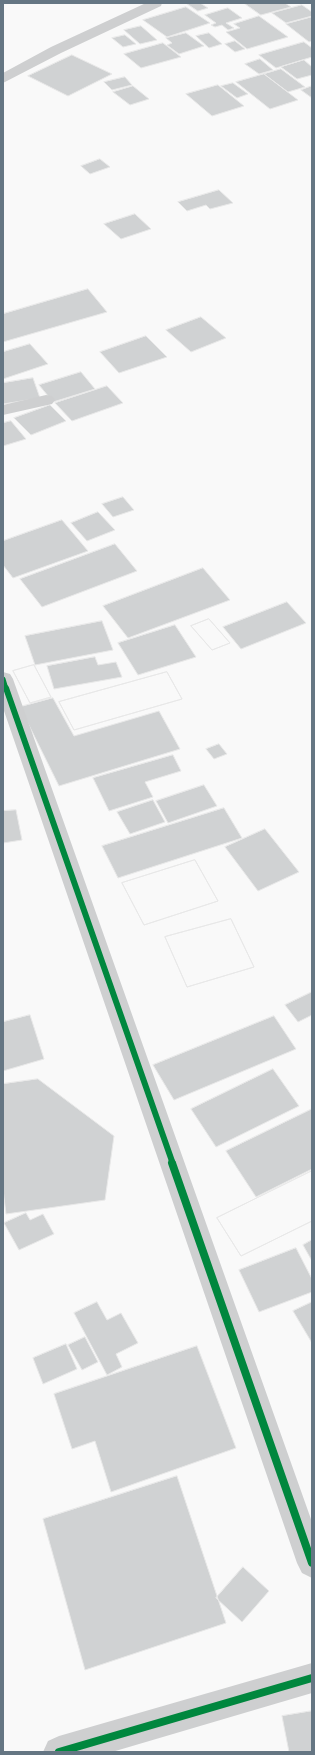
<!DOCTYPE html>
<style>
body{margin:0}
#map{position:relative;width:315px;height:1755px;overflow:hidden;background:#f9f9f9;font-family:Montserrat,sans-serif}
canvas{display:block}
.frame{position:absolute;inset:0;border:4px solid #657683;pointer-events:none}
</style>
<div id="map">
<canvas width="315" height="1755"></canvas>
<div class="frame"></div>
</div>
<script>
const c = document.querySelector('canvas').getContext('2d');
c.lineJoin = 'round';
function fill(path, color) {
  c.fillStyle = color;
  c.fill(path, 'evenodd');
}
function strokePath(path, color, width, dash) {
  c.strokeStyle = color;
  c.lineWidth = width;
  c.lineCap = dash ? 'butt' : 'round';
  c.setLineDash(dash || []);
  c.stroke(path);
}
const building = new Path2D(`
 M186,3H200L208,8L198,11Z
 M244,3H285L291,7L261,15Z
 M302,5L312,12V16L286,23L272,13Z
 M186,7L210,23L167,37L143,20Z
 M228,8L242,18L226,23L234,28L228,30L222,25L215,27L211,25L216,23L205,15Z
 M259,16L288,37L247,49L226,32L240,28L234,24Z
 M312,17V41L309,42L286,24Z
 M141,26L157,40L140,44L124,30Z
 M186,33L204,46L179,54L167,45L172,43L166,38Z
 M209,33L222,44L209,48L196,36Z
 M125,35L136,44L123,47L112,38Z
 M235,41L245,49L235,52L225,44Z
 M304,42L312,48V57L276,68L259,55Z
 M163,43L181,57L141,68L124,54Z
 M72,55L112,74L68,96L28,76Z
 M260,59L273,70L259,74L245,64Z
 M304,60L312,67V75L297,79L281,67Z
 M281,69L305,87L288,92L264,74Z
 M264,74L298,100L270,109L236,82Z
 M125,77L132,85L112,90L104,82Z
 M233,83L248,94L237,98L221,86Z
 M218,85L244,106L212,116L186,94Z
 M133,86L149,99L130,105L113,92Z
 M312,86V98L301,90Z
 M100,159L110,167L90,174L81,166Z
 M219,190L233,203L210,209L206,205L187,211L178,202Z
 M135,214L151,229L121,239L104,224Z
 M88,289L107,312L3,342V314Z
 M201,317L226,338L191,352L166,330Z
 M146,336L167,357L119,373L100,352Z
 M30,344L48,364L3,379V352Z
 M81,372L95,389L53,402L39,385Z
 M33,378L40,398L3,404V383Z
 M107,386L123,403L72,421L55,403Z
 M50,405L66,421L31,435L14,418Z
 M11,421L26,439L3,446V423Z
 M123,497L134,510L113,517L102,504Z
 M98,512L115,530L87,541L71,523Z
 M62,520L88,551L13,578L3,565V541Z
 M115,544L137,571L42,607L20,579Z
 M203,568L230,600L128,638L103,606Z
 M287,602L306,623L241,649L223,627Z
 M209,619L230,643L212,650L191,626Z
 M209,619L230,643L212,650L191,626Z
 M102,621L113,650L35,665L25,636Z
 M175,625L196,657L138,675L118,643Z
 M95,657L98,665L116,662L122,677L54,689L47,666Z
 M34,665L51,697L30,703L13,671Z
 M34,665L51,697L30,703L13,671Z
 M167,672L182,699L74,730L59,702Z
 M167,672L182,699L74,730L59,702Z
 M53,698L74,736L159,711L180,749L59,786L20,707Z
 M219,744L227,754L214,759L206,749Z
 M173,755L181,771L145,782L153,797L109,811L93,778Z
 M204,785L217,806L168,823L156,801Z
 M153,800L165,822L130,834L117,812Z
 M224,808L242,838L118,878L102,846Z
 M16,810L22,840L3,843V811Z
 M265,829L299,872L258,891L225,847Z
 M195,860L218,901L144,925L122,883Z
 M195,860L218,901L144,925L122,883Z
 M231,919L254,967L187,987L165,937Z
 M231,919L254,967L187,987L165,937Z
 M312,992V1015L298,1022L285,1005Z
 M30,1015L44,1059L3,1071V1022Z
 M274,1016L296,1049L174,1100L153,1065Z
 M273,1069L299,1106L216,1147L191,1109Z
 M38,1079L114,1136L105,1200L6,1214L3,1189V1084Z
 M312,1109V1169L256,1197L226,1151Z
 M312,1171V1221L241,1256L217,1218Z
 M312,1171V1221L241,1256L217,1218Z
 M26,1213L30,1220L43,1214L54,1234L19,1250L4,1223Z
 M312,1240V1261L303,1245Z
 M296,1248L312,1279V1292L259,1312L239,1270Z
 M97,1302L107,1320L121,1313L138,1343L116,1354L122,1367L107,1375L74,1313Z
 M312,1302V1343L293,1311Z
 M85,1337L98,1362L82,1370L68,1345Z
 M66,1344L77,1369L43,1384L33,1358Z
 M197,1346L236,1448L111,1492L95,1441L72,1449L54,1394Z
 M177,1476L226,1623L85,1670L43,1519Z
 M243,1567L269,1591L242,1622L216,1598Z
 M312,1711V1752H289L282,1716Z`);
fill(building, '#d0d2d3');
strokePath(building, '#e8e8e8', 1);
fill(new Path2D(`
 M46,395L52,396L55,400L52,404L3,415V405Z
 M312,1663V1693L112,1752H43L48,1741L59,1736Z`), '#cecfd0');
fill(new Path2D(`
 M146,3H162L161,6L61,53L3,83V73L51,47Z
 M3,672L10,674L13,679L312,1522V1578L302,1573L297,1563L3,708Z`), '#cecfd0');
strokePath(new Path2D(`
 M3,679L6,689`), '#00873e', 5);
strokePath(new Path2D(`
 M6,688L173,1164`), '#00873e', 6);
strokePath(new Path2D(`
 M172,1163L312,1563
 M59,1752L312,1678`), '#00873e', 8);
</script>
